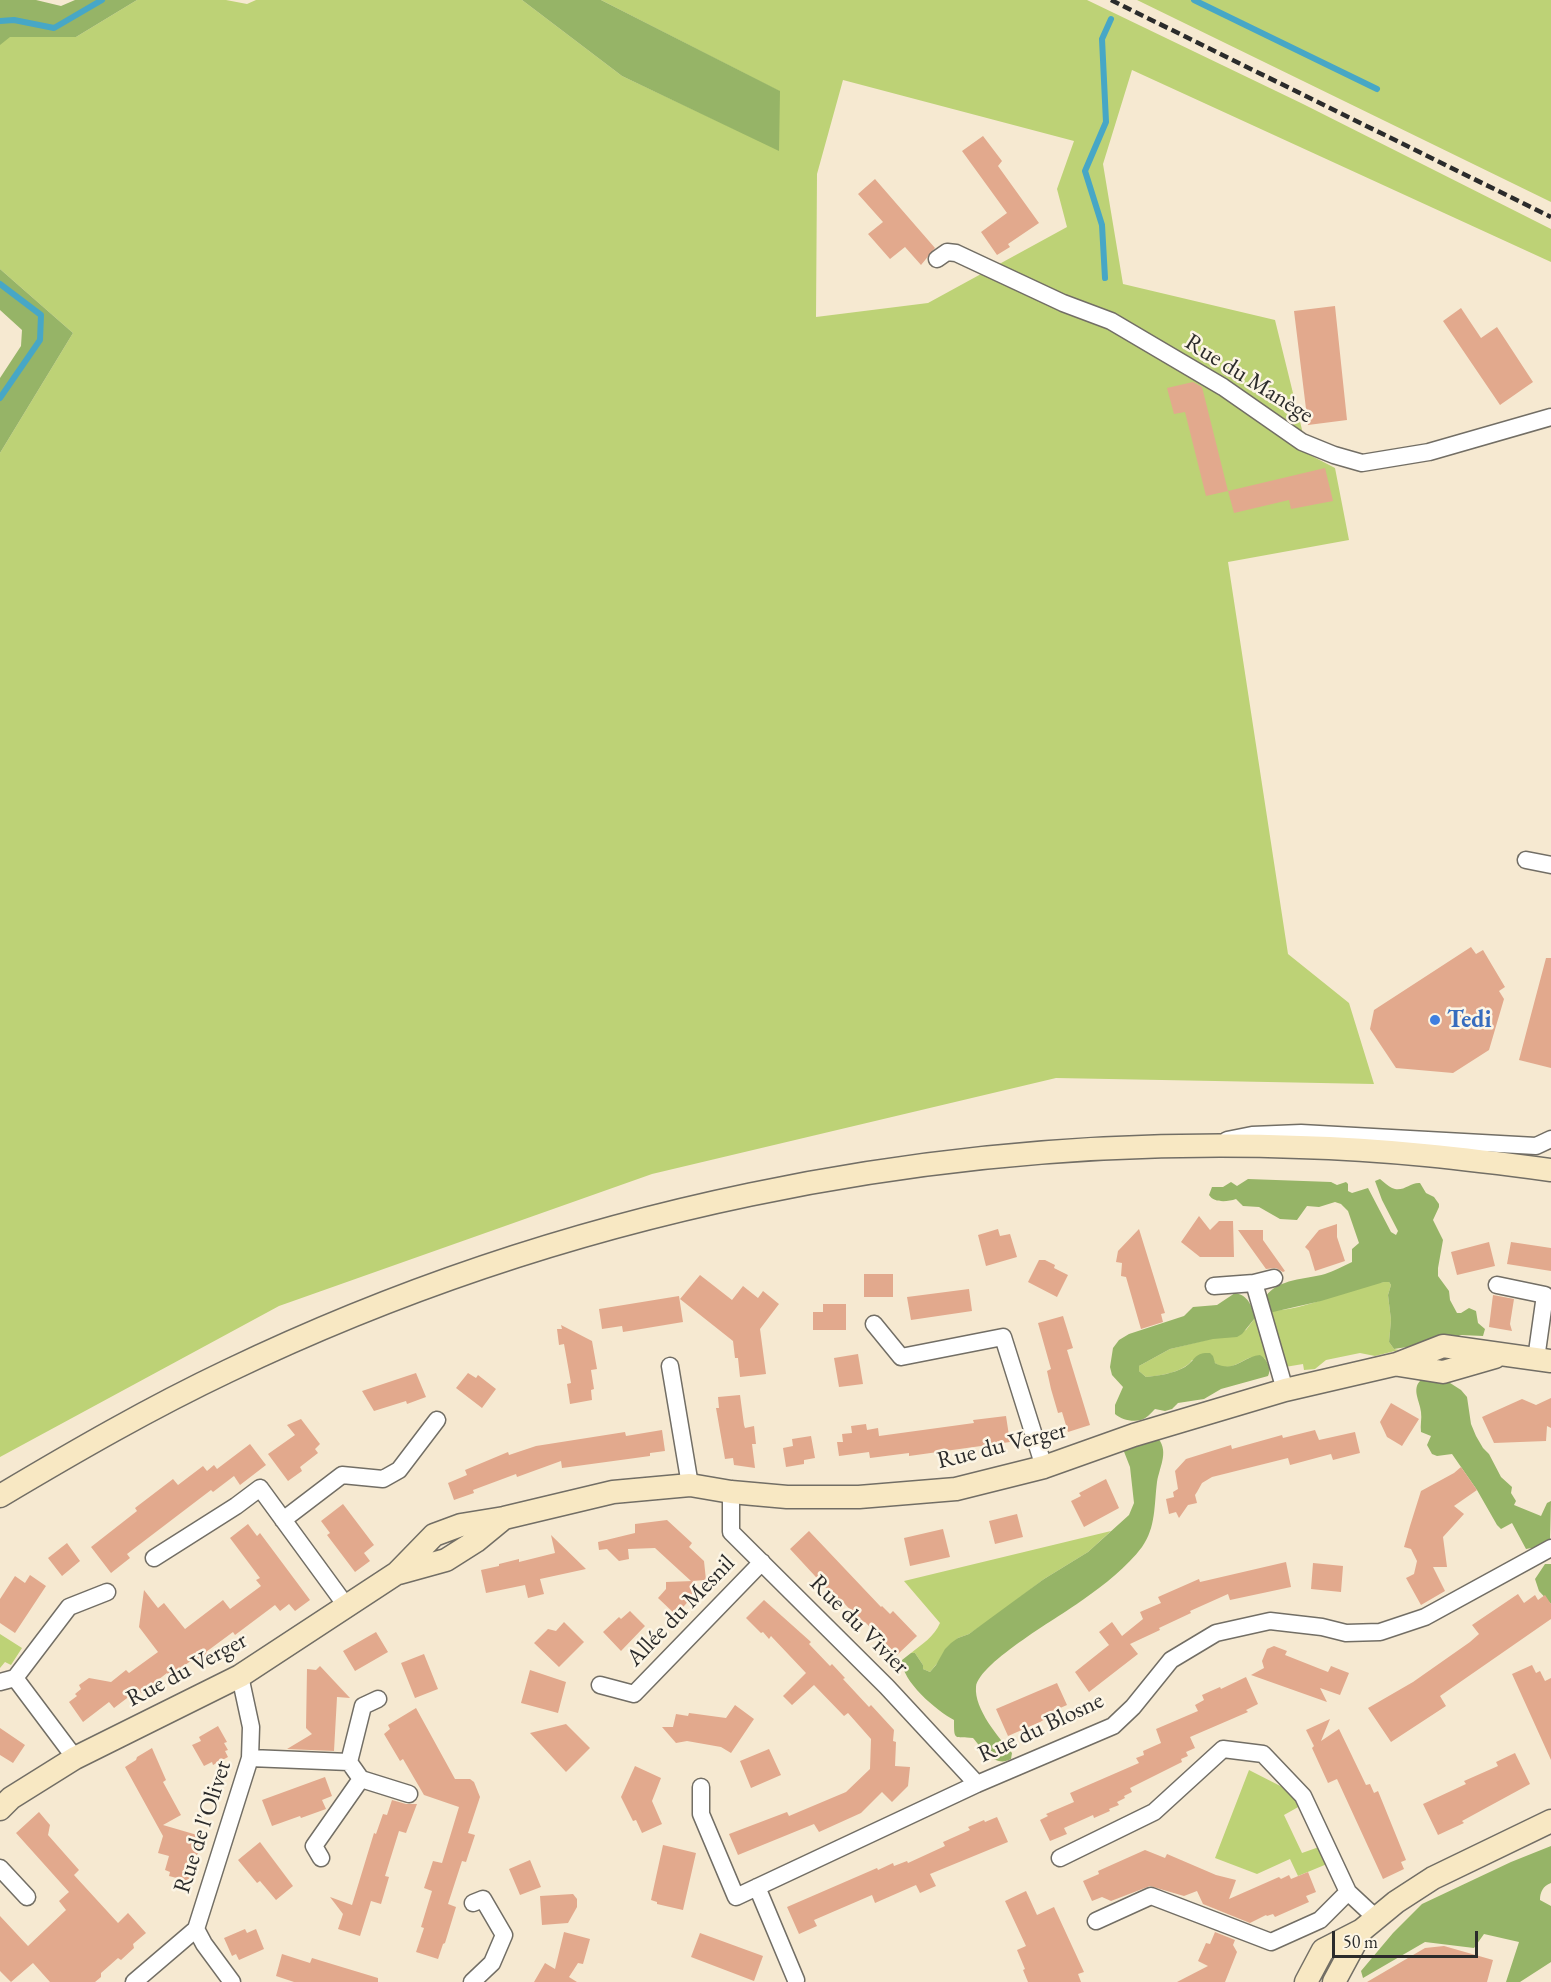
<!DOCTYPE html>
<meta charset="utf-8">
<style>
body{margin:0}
#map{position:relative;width:1551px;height:1982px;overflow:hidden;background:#f6e9d1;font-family:"EB Garamond",serif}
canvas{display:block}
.scale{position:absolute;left:1332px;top:1931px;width:146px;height:27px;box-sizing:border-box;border:3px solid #2b2b2b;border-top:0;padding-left:8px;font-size:18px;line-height:21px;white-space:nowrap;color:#2b2b2b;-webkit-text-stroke:4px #fcf5e5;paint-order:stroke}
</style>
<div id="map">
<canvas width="1551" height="1982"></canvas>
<div class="scale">50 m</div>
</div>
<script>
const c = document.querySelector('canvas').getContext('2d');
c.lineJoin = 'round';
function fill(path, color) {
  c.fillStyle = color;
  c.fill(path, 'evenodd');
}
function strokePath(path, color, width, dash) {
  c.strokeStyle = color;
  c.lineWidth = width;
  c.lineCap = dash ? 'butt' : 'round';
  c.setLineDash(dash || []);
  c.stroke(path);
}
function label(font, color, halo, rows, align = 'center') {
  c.font = font + ' "EB Garamond",serif';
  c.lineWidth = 5;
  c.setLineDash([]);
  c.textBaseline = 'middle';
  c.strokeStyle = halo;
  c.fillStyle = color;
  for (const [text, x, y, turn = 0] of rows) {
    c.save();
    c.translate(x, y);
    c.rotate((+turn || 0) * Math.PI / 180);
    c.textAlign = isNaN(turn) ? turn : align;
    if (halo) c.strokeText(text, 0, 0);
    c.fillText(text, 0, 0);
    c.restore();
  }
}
fill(new Path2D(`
 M137,0H226L247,4L256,0H522L622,76L779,150V91L601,0H1087L1303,104L1551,229V262L1132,70L1103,164L1123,284L1275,320L1308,454L1335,468L1349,540L1228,562L1288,954L1349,1003L1374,1084L1056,1078L652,1174L279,1306L0,1457V453L73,333L0,269V34L76,37ZM843,80L1074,141L1057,189L1067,227L928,303L816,317L817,174Z
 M1137,0H1551V202Z
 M1384,1282H1389L1391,1285L1388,1295L1391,1320L1389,1342L1394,1349L1399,1350L1375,1356L1360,1353L1326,1360L1315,1369L1304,1370L1303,1364L1285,1367L1269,1311C1309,1310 1345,1288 1384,1282Z
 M1255,1318L1268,1363L1264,1358C1260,1358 1253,1357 1249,1358C1238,1363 1225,1374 1213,1361L1192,1360C1184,1372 1160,1376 1146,1377L1139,1371V1366L1170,1349L1246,1330Z
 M1111,1531L1088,1552L1044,1579L993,1618L969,1634L958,1638L930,1672L923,1669V1665L915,1653H911C922,1644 934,1637 940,1623L904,1581Z
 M0,1634L22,1648L11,1665L5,1662L0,1668Z
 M1249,1770L1294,1793L1300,1806L1284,1815L1302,1853L1319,1847L1327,1864L1298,1876L1290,1859L1257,1874L1215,1858Z`), '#bdd276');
fill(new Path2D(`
 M0,0H36L61,6L75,0H137L76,37H10L0,45Z
 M522,0H601L780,91L779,151L622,76Z
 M0,269L73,333L0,453V378L21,346L22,330L0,310Z
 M1248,1179L1331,1182L1337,1185L1346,1182L1348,1184V1191L1352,1193L1368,1188L1391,1232L1396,1235L1398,1231L1382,1200L1375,1181L1380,1179C1384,1182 1388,1186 1392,1188C1403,1193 1410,1182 1420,1183L1426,1193L1434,1197L1439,1204V1207L1433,1220L1443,1240L1438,1268V1276L1449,1291L1450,1300L1457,1313H1461L1469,1308L1476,1311L1478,1323L1485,1329L1483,1336L1461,1335L1446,1341L1394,1349L1389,1342L1391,1320L1388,1295L1391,1285L1389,1282H1384L1321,1301L1273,1312L1269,1311L1266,1296C1278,1279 1306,1279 1325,1274C1334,1271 1343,1266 1352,1262V1249L1359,1243L1348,1211L1341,1204L1335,1202L1319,1207L1307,1206L1297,1220L1280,1219L1259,1207L1243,1206L1236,1199C1227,1202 1214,1203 1209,1195L1212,1187H1223L1231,1182L1237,1186Z
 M1235,1293C1248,1295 1252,1306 1255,1318L1242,1334L1237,1337L1213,1339L1170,1349L1139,1366V1371L1146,1377C1158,1376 1175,1373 1185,1367C1196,1360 1194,1352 1210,1353L1213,1356L1215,1363C1235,1374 1243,1356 1260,1355C1267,1359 1272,1369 1268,1376L1221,1389L1204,1399L1178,1403L1172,1409L1165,1411L1155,1409C1153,1411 1151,1413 1148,1416C1139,1424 1123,1421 1115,1414V1405L1123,1387L1112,1375L1110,1367L1113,1348L1119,1340L1129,1334L1184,1316L1193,1307L1217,1305Z
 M1421,1380L1447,1381L1461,1390L1467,1397L1471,1424L1476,1436L1483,1448L1489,1454L1501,1477L1512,1487L1511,1493L1516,1501L1514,1505L1541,1516L1547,1503L1551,1501L1550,1540L1537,1547L1526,1549L1512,1523L1501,1529L1497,1525L1477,1490L1452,1454L1437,1456L1432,1454L1427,1445L1431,1436L1421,1432C1420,1425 1422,1419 1421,1412C1420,1401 1411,1389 1421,1380Z
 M1156,1436C1170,1450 1160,1465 1157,1482C1154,1506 1156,1527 1142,1547C1127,1567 1104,1585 1084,1599C1063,1615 979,1662 976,1687C974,1709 999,1738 1012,1753L1011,1759C995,1768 983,1750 973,1738C954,1736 954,1742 954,1720C937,1711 901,1681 902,1660L911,1653H915L923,1665V1669L930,1672L936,1665L945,1649L951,1643L958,1638L969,1634L1044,1579L1088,1552L1129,1515L1134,1503L1130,1467L1123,1449Z
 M1545,1564H1551V1604L1539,1591L1535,1579Z
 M1551,1846V1883C1543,1886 1540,1892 1540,1900L1551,1906V1962L1520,1982H1506L1519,1942L1484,1934L1474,1948L1425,1942L1363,1978L1361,1971L1393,1933L1422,1904L1511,1862Z`), '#96b467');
strokePath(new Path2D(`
 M1194,0L1377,89
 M0,21L14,20L54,28L102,0
 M1105,278L1102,225L1085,171L1106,122L1102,39L1111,19
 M0,284L41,315L40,340L0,398`), '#47a7c6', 6);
fill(new Path2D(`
 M983,136L1002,161L998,166L1039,223L1008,244L1010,247L997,255L981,232L1007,213L962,151Z
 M875,179L935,248L921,265L905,247L890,259L868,234L883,222L858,194Z
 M1335,306L1347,420L1308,425L1294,311Z
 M1461,308L1481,338L1497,327L1533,382L1500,405L1443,321Z
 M1193,382L1202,387L1228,491L1206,496L1185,412L1174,414L1167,388Z
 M1325,468L1333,501L1291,509L1289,500L1234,513L1228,491Z
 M1471,947L1476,954L1483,950L1505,987L1499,991L1504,999L1489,1050L1453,1073L1396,1068L1370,1029L1374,1010Z
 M1546,958H1551V1068L1519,1060Z
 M1199,1216L1210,1230L1219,1221H1233L1234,1257H1200L1181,1242Z
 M1337,1224V1237L1345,1261L1315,1271L1309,1251L1305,1247L1319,1230Z
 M998,1229L1000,1236L1010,1234L1017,1257L986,1266L978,1235Z
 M1139,1229L1165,1313L1161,1314L1163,1322L1141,1329L1126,1277L1121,1276L1122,1263L1116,1262L1118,1251Z
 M1238,1230H1263V1240L1285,1271L1283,1272L1276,1268L1266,1269Z
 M1489,1242L1495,1266L1457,1275L1451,1252Z
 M1511,1242L1551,1248V1271L1507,1264Z
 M1039,1260H1045L1055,1265L1054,1268L1068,1275L1057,1297L1028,1282Z
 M864,1274H893V1297H864Z
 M700,1275L732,1300L743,1286L758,1298L763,1291L779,1304L760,1329L766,1374L740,1377L738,1358H735L733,1341L680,1299Z
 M969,1289L972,1311L911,1320L907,1297Z
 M1493,1295L1514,1299L1510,1324L1512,1331L1489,1327Z
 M679,1296L683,1322L623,1332L622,1326L602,1329L599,1309Z
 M823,1304H846V1330H813V1312H823Z
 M1063,1316L1073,1348L1067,1350L1090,1425L1068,1432L1062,1412L1058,1413L1051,1389L1047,1371L1051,1369L1038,1323Z
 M561,1325L592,1341L597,1369L591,1370L594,1389L591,1390L592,1400L570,1404L567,1384L571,1383L564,1344L559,1345L557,1329H562Z
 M858,1354L863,1384L839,1387L834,1358Z
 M416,1373L426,1397L407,1404L406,1401L374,1411L362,1391Z
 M468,1373L476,1378L478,1375L496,1389L482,1408L456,1388Z
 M740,1395L744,1425L745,1428L754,1426L756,1444H752L755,1468L734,1465L733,1458L725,1459L716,1408H719L718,1397Z
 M1551,1398V1428L1547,1426L1546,1441L1494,1443L1482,1417L1522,1399L1536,1405Z
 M1391,1403L1419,1419L1402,1446L1387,1437L1380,1422Z
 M1006,1416L1010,1442L909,1456V1453L870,1458L869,1452L839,1456L837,1442H843L842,1434L852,1433L851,1426L866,1424L867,1430L878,1428L879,1436L974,1423L973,1420Z
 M301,1419L320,1444L315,1449L318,1453L300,1467L302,1471L288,1481L268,1454L295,1435L287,1425Z
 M662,1430L665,1451L650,1453V1456L562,1468L561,1461L517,1477L516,1474L473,1490L474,1493L454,1500L448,1483L467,1475L465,1470L508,1452L509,1455L536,1446L625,1432L626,1436Z
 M1315,1430L1319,1440L1355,1432L1360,1453L1333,1460L1331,1454L1290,1465L1288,1458L1212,1477L1202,1483L1197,1492L1195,1495L1197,1503L1188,1505L1179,1518L1176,1512L1169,1514L1166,1499L1174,1497L1173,1492L1178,1489L1175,1471L1186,1459L1231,1445L1232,1449L1282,1435L1283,1438Z
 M811,1436L815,1458L804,1460V1464L786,1467L783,1448L793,1446L792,1439Z
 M250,1444L266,1465L240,1485L234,1476L213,1492L211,1490L127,1554L130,1558L111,1573L91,1547L137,1511L135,1508L173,1479L178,1485L203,1466L207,1471L214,1465L217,1469Z
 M1461,1467L1477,1490L1454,1506L1464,1514L1443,1537L1447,1567H1433L1445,1591L1421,1605L1406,1578L1414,1574L1417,1561L1411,1549L1404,1547L1410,1526L1421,1491L1454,1473Z
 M1106,1479L1119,1508L1084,1527L1071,1501L1081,1496L1079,1493Z
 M343,1504L374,1545L364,1553L370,1561L355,1572L327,1535L330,1533L321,1521Z
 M1017,1514L1023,1537L995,1544L989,1521Z
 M667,1520L692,1543L689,1547L704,1561L706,1580L691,1581L655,1548L628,1549L629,1559L619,1561L607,1549L599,1550L598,1542L635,1533V1524Z
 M248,1524L257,1536L260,1533L310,1600L295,1611L289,1604L280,1611L275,1605L235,1635L233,1632L206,1652L208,1655L195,1665L192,1660L170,1676L167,1673L141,1693L139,1689L114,1708L109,1702L83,1722L69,1702L77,1696L75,1694L81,1689L79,1685L89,1678L111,1682L126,1670L129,1673L158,1652L139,1627L144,1590L158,1608L164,1603L185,1629L223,1600L230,1609L261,1586L256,1580L260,1578L230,1538Z
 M943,1529L950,1557L910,1566L904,1538Z
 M809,1531L881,1607L882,1606L890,1614L893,1611L917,1636L897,1655L865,1622L864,1624L841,1600L839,1602L790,1549Z
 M551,1535L586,1569L540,1579L544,1594L528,1598L525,1585L486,1593L481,1570L499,1566V1564L519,1559V1562L555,1553Z
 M67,1543L80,1561L62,1576L48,1558Z
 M1286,1562L1291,1587L1230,1600L1228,1594L1190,1611L1191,1613L1159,1628L1160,1630L1130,1644L1138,1654L1089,1692L1075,1672L1109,1645L1099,1632L1112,1622L1122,1636L1143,1619L1140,1612L1161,1603L1158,1597L1199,1579L1200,1582Z
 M1313,1563L1343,1566L1341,1592L1311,1589Z
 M30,1575L46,1586L15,1633L0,1623V1599L15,1576L25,1583Z
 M693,1581L692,1597L676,1615L658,1598L666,1589V1582Z
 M1518,1594L1524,1603L1535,1595L1538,1600L1545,1595L1551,1604V1619L1440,1696L1446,1706L1391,1742L1368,1708L1413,1682L1470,1642L1479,1634L1472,1625Z
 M764,1600L811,1642L809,1644L830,1666L832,1664L845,1678L843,1679L869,1707L871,1705L894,1730L893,1741L896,1742L895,1766L910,1767L908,1786L892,1802L882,1792L861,1813L819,1832L814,1824L738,1855L729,1834L787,1812L789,1816L846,1792L870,1769L871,1739L848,1713L844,1716L814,1685L792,1705L783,1696L806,1673L771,1636L769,1639L763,1632L761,1633L746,1618Z
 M630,1611L645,1626L621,1651L603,1632L619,1617L621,1619Z
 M564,1622L584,1642L559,1667L534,1643L548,1629L556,1631Z
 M376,1632L388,1652L355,1671L343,1651Z
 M1274,1646L1287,1651L1285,1655L1328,1672L1331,1666L1349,1673L1340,1695L1320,1688L1327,1702L1251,1675L1264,1668L1262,1661L1267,1649Z
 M424,1654L438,1689L415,1698L401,1663Z
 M1532,1665L1536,1673L1540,1671L1545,1681L1551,1678V1760L1512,1674Z
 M320,1666L350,1698L337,1697L334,1751L287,1749L312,1734L306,1728L307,1669L316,1670Z
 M530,1670L566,1682L558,1713L521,1703Z
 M1246,1677L1258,1704L1246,1710L1248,1712L1190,1737L1195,1748L1186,1752L1188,1756L1181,1759L1182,1762L1130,1788L1132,1792L1124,1796L1125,1798L1117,1802L1119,1805L1109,1809L1110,1811L1094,1818L1093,1815L1064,1828L1067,1834L1050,1841L1040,1820L1048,1816L1046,1814L1074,1802L1070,1793L1139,1763L1136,1758L1144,1755L1143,1751L1161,1743L1156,1729L1198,1711L1195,1705L1204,1700L1202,1695L1220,1687L1221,1689Z
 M1057,1683L1067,1705L1051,1712L1052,1715L1040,1722L1008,1736L996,1709Z
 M735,1705L754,1719L731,1753L721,1747L687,1741L676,1743L662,1727H673L676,1714L688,1716L689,1713L726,1718Z
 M416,1708L455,1779H470L474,1782L480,1797L468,1833L475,1835L466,1862L462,1861L448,1904L456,1907L445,1943L443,1944L438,1959L416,1952L424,1928L421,1927L432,1891L424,1888L433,1861L442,1863L459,1807L424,1795L403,1759L400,1761L384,1734L390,1729L388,1725Z
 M1330,1719L1321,1741L1339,1729L1366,1785L1370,1784L1374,1793L1378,1791L1406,1860L1401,1862L1404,1869L1383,1879L1337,1779L1328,1783L1312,1748L1314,1746L1306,1730Z
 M566,1724L590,1748L566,1772L530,1733Z
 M218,1726L227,1742L224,1743L228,1750L225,1751L228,1757L213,1765L212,1762L204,1766L192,1745L201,1741L199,1737Z
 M0,1728L25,1745L13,1763L0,1755Z
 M152,1748L166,1780L163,1782L181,1815L163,1825L204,1837L188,1881L169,1876L170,1872L165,1870L169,1856L158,1853L163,1836L125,1767L136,1760L137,1757Z
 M769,1749L781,1775L751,1788L740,1761Z
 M1515,1753L1530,1784L1462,1821L1464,1823L1438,1835L1423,1804L1466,1784L1464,1781L1498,1766L1496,1762Z
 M635,1766L661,1778L652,1801L662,1824L642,1833L636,1820L633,1821L621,1797Z
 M325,1777L332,1796L322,1800L326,1809L301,1818L300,1816L272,1826L262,1800Z
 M392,1800L406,1804H417L406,1833L399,1831L385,1876L389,1877L381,1904L371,1901L360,1936L338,1929L343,1914L330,1897L352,1905L374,1833L376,1834L383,1814L387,1815Z
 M39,1812L50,1825L48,1835L79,1870L74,1875L118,1923L128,1913L146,1933L133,1944L134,1948L121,1960L118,1958L101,1973V1977L95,1982H50L33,1963L11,1982L0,1971V1916L28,1946L66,1910L59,1901L69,1892L16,1833Z
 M997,1817L1008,1842L930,1874L936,1886L920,1893L916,1885L875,1903L872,1895L814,1920L817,1926L799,1934L787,1907L877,1868L878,1870L893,1863L894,1866L907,1861L908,1863L945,1846L943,1842L970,1830L968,1827L984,1820L985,1822Z
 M260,1842L293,1886L276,1900L260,1881L257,1883L238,1860Z
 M663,1845L696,1853L683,1910L657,1904V1902L651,1900Z
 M1145,1850L1165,1858L1167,1854L1216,1875L1236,1880L1229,1899L1279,1877L1281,1879L1289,1875L1291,1879L1308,1872L1316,1892L1306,1896L1309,1902L1275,1917L1273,1914L1267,1916L1266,1915L1250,1923L1203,1904L1197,1891L1184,1896L1150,1886L1111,1901L1102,1897L1092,1901L1083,1881L1099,1874L1098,1871Z
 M530,1860L541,1887L520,1895L509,1869Z
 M1026,1891L1037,1915L1054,1907L1084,1972L1078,1974L1081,1982H1028L1023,1970L1025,1969L1017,1950L1026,1946L1005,1901Z
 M573,1894L577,1899V1907L568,1923L542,1925L540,1896Z
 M245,1929L247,1933L256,1929L264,1949L239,1960L236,1954L232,1956L224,1938Z
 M564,1932L590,1939L583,1964L578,1963L569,1977L577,1982H534L545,1963L555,1969Z
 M1215,1932L1235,1940L1233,1945L1237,1952L1225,1982H1177L1208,1966L1198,1961L1206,1943L1210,1944Z
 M700,1933L763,1956L754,1981L691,1957Z
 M1444,1946L1493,1960L1487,1982H1367L1425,1948Z
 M282,1954L310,1963L312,1958L378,1978V1982H294L276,1976Z`), '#e2a98d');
const street = new Path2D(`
 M937,259L947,252L956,253L1063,303L1111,321L1223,387L1302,442L1334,455L1362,463L1429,452L1551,417
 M1526,860L1551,865
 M1227,1140L1252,1135L1301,1133L1536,1146L1551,1139
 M1254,1283L1285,1390
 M1497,1285L1545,1295L1536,1359
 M1214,1286L1254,1283L1274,1278
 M874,1324L901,1357L1003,1337L1044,1467
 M670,1366L690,1485
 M731,1492V1532L887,1687L977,1784
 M283,1520L342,1475L383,1479L399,1470L437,1420
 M154,1558L236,1506L260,1488L347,1607
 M15,1678L69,1607L107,1592
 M0,1682L15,1678L75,1758
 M600,1685L634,1694L762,1562
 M250,1758L349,1762
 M361,1779L409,1794
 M701,1787V1814L736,1897L977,1784L1113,1726L1133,1707L1171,1660L1216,1633L1270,1621L1322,1627L1346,1633L1380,1632L1425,1617L1551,1548
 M321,1858L314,1846L361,1779L349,1762L363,1706L378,1699
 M1060,1858L1154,1812L1223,1749L1263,1754L1303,1796L1348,1892L1376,1918
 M0,1868L27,1897
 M757,1887L796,1980
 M1096,1921L1151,1896L1271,1942L1320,1920L1348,1892
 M134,1982L196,1929
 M232,1982L204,1944L196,1929L250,1758L251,1727L240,1676
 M472,1982L492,1963L504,1935L483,1899L473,1903`);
const secondary = new Path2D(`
 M1399,1365L1443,1372L1495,1357
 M0,1496C74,1452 150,1408 228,1371C559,1212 933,1134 1300,1147C1384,1149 1468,1159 1551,1170
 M399,1573L446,1560L476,1541L504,1518
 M0,1809L11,1798L75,1758L240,1676L397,1573L434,1535L461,1525L504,1518L613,1492L690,1485L731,1492L787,1497H859L956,1489L1044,1467L1134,1435L1285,1390L1397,1364L1443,1346L1551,1361
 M1306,1982L1323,1950L1362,1930L1396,1902L1433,1878L1551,1821
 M1334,1982L1362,1930`);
strokePath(street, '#726e65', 19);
strokePath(secondary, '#726e65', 25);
strokePath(street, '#fff', 16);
strokePath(secondary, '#f8e8c3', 22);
strokePath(new Path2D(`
 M1111,0L1551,217`), '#2b2b2b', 4.5, [9, 4.5]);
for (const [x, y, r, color] of [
 [1435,1020,6,"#3f7fe0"]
]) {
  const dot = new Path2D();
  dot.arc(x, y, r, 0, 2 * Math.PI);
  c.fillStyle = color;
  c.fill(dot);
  strokePath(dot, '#fcf5e5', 2);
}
label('24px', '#2b2b2b', '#fcf5e5', [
 ["Rue du Manège",1249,379,32],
 ["Rue du Verger",1002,1446,-14],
 ["Allée du Mesnil",681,1611,-46],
 ["Rue du Vivier",859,1625,45],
 ["Rue du Verger",187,1670,-28],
 ["Rue du Blosne",1041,1728,-25],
 ["Rue de l'Olivet",203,1827,-72]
]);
label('bold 24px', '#366cbe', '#fcf5e5', [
 ["Tedi",1447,1020]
], 'left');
</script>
